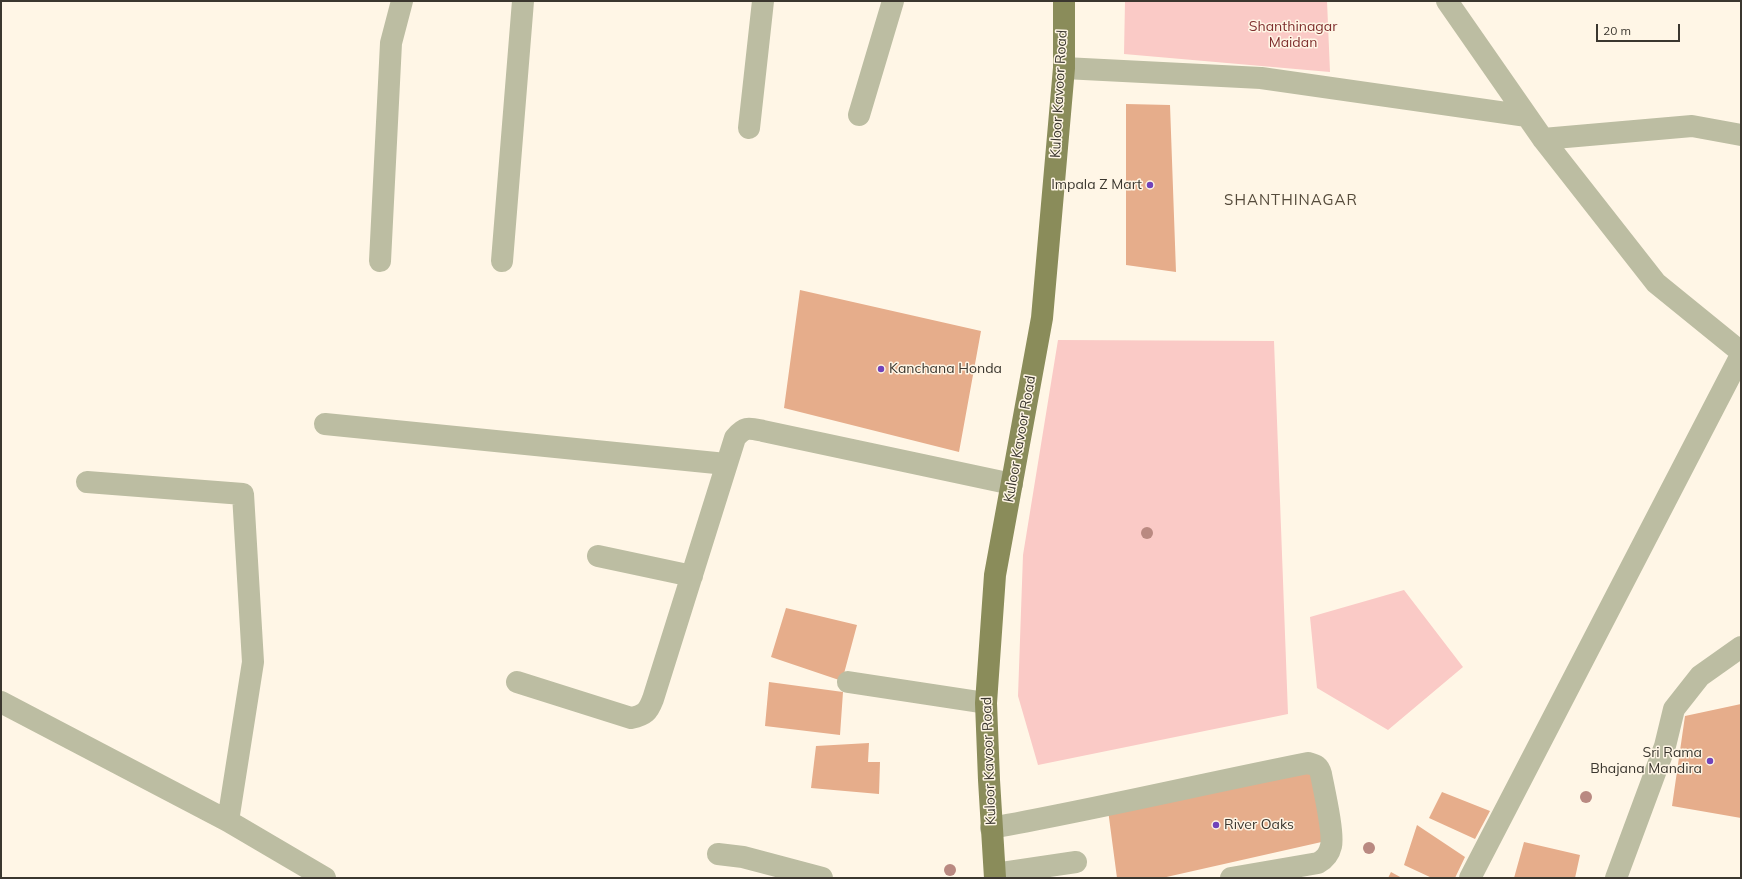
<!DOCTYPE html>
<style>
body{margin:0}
#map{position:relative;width:1742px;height:879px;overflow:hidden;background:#fff6e6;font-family:Mulish,sans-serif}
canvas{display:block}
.frame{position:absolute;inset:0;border:2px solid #3b372f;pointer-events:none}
.scale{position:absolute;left:1596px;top:24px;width:84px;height:18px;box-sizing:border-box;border:2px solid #3b372f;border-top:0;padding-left:5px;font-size:12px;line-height:14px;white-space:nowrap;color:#3b372f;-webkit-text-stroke:3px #fff6e6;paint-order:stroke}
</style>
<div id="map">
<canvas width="1742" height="879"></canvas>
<div class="frame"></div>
<div class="scale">20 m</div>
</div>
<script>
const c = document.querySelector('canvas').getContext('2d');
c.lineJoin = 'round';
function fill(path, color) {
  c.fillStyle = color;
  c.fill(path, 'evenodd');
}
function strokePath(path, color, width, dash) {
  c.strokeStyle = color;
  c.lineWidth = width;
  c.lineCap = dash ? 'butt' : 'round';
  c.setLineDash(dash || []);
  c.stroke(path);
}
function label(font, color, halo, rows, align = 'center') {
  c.font = font + ' Mulish,sans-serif';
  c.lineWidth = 3;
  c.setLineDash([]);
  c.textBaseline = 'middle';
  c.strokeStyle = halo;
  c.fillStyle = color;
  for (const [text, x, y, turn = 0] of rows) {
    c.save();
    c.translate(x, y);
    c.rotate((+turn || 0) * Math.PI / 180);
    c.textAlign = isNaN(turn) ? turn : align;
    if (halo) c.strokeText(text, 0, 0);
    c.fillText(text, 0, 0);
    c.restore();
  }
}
fill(new Path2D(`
 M1125,1H1327L1330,72L1124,54Z
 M1058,340L1274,341L1288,714L1038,765L1018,696L1023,555Z
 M1404,590L1463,667L1388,730L1317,688L1310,617Z`), '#facac6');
fill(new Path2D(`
 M1126,104L1170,105L1176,272L1126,265Z
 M800,290L981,331L959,452L784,408Z
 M786,608L857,625L842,681L771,657Z
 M769,682L843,692L840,735L765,726Z
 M1741,704V818L1672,806L1685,716Z
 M869,743L868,762H880L879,794L811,788L816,746Z
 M1314,772L1326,841L1162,878H1117L1108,810Z
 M1442,792L1490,811L1475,839L1429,818Z
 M1417,825L1465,857L1455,878H1432L1404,865Z
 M1524,842L1580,855L1575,878H1514Z
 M1391,872L1402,878H1388Z`), '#e6ad8b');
strokePath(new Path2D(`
 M1447,1L1543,139L1656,283L1741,352
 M1064,68L1261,78L1527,116
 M859,115L893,1
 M749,128L763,1
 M1543,139L1692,126L1741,135
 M380,261L391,43L402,1
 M502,261L523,1
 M325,424L726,464
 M87,482L243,494L253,662L228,821
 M598,556L692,576
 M517,682L631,718C645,715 648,712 653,699L735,438C745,426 749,428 763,431L1012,484
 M848,682L986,703
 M1,702L228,821L325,878
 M991,828C1097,809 1202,784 1308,763C1316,765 1319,766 1321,774C1324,790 1334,833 1331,846C1329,855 1325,859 1318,863L1231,878
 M718,854L743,857L822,878
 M995,874L1076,862
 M1470,878L1741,355
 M1616,878L1665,746L1674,709L1700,676L1741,647`), '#bcbda2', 22);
strokePath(new Path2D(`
 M995,878L989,780L986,703L995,575L1042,318L1064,68V1`), '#8a8c5a', 22);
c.fillStyle = '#b98981';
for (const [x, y] of [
 [1147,533],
 [1586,797],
 [1369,848],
 [950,870]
]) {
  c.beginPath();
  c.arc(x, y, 6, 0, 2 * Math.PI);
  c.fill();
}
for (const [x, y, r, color] of [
 [1150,185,4,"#7143ba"],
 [881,369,4,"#7143ba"],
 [1710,761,4,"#7143ba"],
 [1216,825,4,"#7143ba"]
]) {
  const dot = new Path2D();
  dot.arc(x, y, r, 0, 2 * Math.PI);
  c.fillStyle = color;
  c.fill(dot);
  strokePath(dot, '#fff6e6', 1.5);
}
label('14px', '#7f2f2e', '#fff6e6', [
 ["Shanthinagar",1293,27],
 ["Maidan",1293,43]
]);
label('14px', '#3b372f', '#fff6e6', [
 ["Kuloor Kavoor Road",1059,94,-87],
 ["Kuloor Kavoor Road",1020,439,-80],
 ["Kuloor Kavoor Road",989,761,-92]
]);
label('14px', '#3b372f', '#fff6e6', [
 ["Impala Z Mart",1142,185],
 ["Kanchana Honda",889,369,"left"],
 ["Sri Rama",1702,753],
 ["Bhajana Mandira",1702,769],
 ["River Oaks",1224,825,"left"]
], 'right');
c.letterSpacing = '1px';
label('15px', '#554b3b', '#fff6e6', [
 ["SHANTHINAGAR",1291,200]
]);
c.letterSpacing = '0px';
</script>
